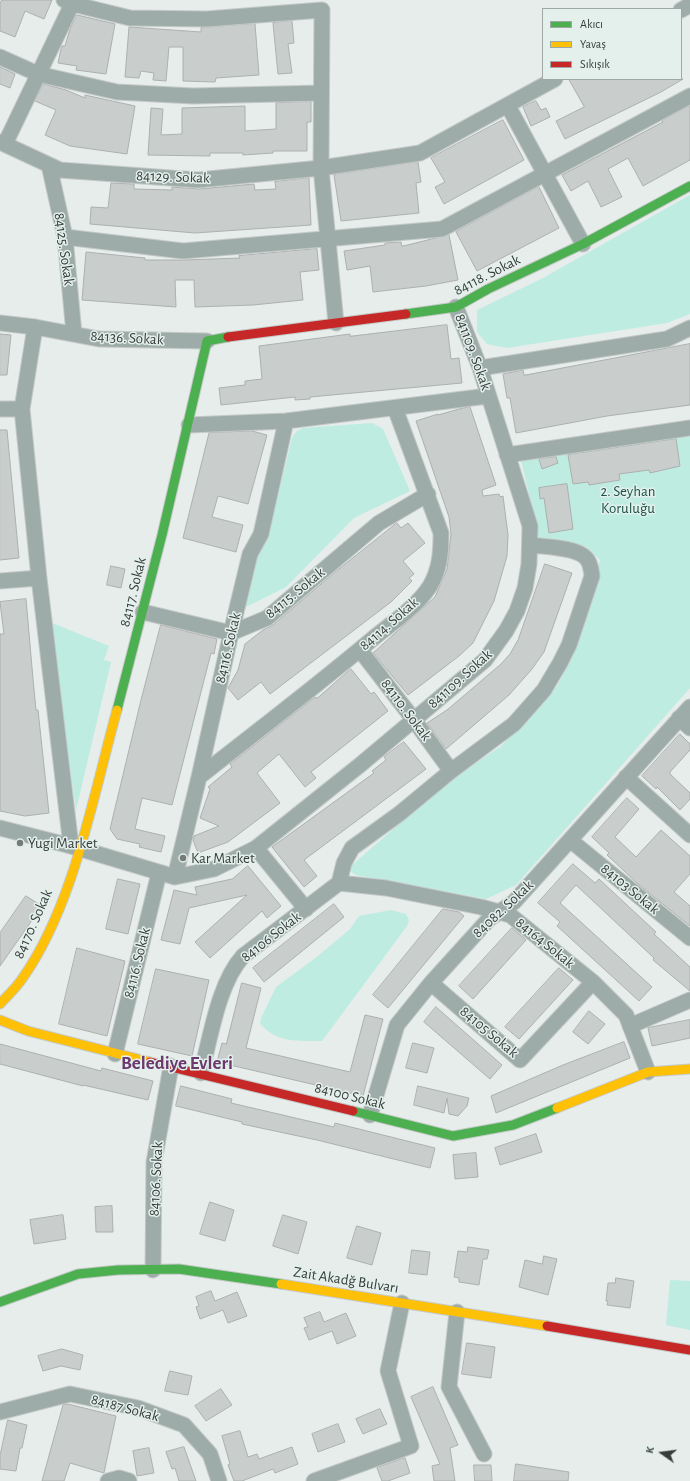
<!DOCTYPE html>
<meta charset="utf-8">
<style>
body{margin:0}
#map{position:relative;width:690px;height:1481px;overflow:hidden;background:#e6edeb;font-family:"Alegreya Sans",sans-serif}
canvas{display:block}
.legend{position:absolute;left:542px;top:8px;width:140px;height:72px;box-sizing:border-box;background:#e3f0ec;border:1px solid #9fa8a6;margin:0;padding:5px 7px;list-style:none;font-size:12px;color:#383d3c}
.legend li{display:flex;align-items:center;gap:8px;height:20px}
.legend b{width:20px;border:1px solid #9fa8a6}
.north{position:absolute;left:642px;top:1433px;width:40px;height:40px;-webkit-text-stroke:3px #e3f0ec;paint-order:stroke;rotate:284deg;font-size:11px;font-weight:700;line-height:16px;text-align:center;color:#383d3c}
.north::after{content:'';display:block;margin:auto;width:14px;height:18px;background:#383d3c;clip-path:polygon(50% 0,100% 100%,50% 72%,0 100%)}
</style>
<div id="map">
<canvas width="690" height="1481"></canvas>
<ul class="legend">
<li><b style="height:5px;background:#4caf50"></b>Akıcı</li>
<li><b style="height:5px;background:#ffc107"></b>Yavaş</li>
<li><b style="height:5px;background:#c62828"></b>Sıkışık</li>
</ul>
<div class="north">K</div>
</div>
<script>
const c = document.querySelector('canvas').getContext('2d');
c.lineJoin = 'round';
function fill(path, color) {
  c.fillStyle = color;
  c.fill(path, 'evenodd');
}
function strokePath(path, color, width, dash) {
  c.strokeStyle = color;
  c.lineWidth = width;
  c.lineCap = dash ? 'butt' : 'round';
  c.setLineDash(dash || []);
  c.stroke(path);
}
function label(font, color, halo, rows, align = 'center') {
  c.font = font + ' "Alegreya Sans",sans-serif';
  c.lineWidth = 3;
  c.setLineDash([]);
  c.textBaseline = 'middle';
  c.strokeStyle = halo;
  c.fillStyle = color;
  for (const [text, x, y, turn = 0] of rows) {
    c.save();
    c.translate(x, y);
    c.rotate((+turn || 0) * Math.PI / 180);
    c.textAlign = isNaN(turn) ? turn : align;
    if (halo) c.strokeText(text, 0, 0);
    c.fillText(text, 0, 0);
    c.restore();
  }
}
fill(new Path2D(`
 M690,195V314L667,323L507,348L487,344L477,332V310L543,278Z
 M372,423L383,429L410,491L354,518L286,587L238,611L274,512L292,438L297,431L303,428Z
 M690,423V688L516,885L486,899L356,875L350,871L351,866L445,784L501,746L557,686L572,658L600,560L587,547L540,543L521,460Z
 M50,622L109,646L104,660L111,662L76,810Z
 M391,910L406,914L409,920L407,926L322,1041C300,1041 274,1043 260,1023L261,1018L276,987L318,956L350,929L359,916Z
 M670,1280L690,1281V1330L666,1325Z`), '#beece1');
const building = new Path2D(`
 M2,0H52L44,19L25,11L15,37L0,31V4Z
 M77,15L115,24L106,74L76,70L77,66L58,63L61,49L62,46H65L70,29Z
 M292,21L294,43L288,44L292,73L278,74L273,23Z
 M255,24L259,75L216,78L215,82L183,81V47H169L166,81L153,80L154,73L141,71L139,78L125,77L129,27L201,32V28Z
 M0,67L15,74L10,88L0,84Z
 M569,79H683L661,92L565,139L556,121L584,107Z
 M44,84L66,90L85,98V95L135,106L127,154L70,146L45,135L56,110L35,101Z
 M536,101L541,110L546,108L550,117L531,126L523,107Z
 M311,102V122H307V151H273V153L243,155V153H210V156L148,155L151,108L163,109L161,135L182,134V108L245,106V131L276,129V103Z
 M690,106V160L643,186L628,158L608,169L622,197L601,207L588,181L571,191L562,175L663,122L662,121Z
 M503,120L524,160L444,204L435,187L445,182L431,158Z
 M418,162L421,182L416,183L419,213L341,221L334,175Z
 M309,178L311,225L195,233L90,224L91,207L108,208L111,183L134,184V189L172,190V187L199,189L254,184L255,190L276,189L275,182Z
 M539,187L559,228L477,271L456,232Z
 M449,235L458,280L426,286L373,292L370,266L347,270L344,251L385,245V243L401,242L402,246Z
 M317,249L319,270L300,272L303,300L253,305L195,307L194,280H175L176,307L82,300L86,252L145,258V260H184L240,258L239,256Z
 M447,325L451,359L459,358L462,383L310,397V399L295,400V397L221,405L219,388L245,385V381L262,379L259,346L350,334V336Z
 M0,334L11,335L7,375H0Z
 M690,344V405L607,416L516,433L510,398H507L503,374L523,370L524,375Z
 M470,407L496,485L482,490L483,496L499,494L500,497L503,496L508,535L507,556L494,601L473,643L459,656L408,695L373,653L435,597L447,569L451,534L449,517L416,421L438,414V415L459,409Z
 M0,430H7L19,558L0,560Z
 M252,431L267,435L248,504L218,496L212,517L243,525L236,552L183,538L209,433Z
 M676,439L680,466L650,473L649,470L619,474L620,480L589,485L588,482L573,484L568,455Z
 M556,457L558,463L542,469L539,459Z
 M567,484L573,529L549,533L544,498L540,499L539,488Z
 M397,523L401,528L408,523L425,543L403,561L414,574L409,578L412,581L391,602L270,694L261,682L238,700L228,688L238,670L245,644L263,630L273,625L334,573Z
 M545,564L572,573L544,652L532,669L509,695L446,749L427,723L447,710L501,664L510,654L518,640Z
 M111,566L125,569L121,588L107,585Z
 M26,599L33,679L36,710H38L49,813L25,816L0,811V634H4L0,602Z
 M161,625L217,639L214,654L211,653L172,805L142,798L135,829L165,836L161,852L139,847L140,844L117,839L110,829L141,700Z
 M351,669L371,694L374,692L388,711L311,772L316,778L305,787L279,754L257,773L280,803L228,842L198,853L193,840L194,836L219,826L200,818L210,789L208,787L232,767L230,764L315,697L317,698Z
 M680,734L690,744V750L670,772V774L690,793V799L680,810L657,787L656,789L642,776Z
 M404,742L426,769L304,860L317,876L304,887L272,847L374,773L372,771L386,760L384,757Z
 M627,798L639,809L615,837L636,857L661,830L690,856V874L674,892L690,906V926L638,884L607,855L609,853L592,837Z
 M573,864L595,883L599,879L656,932L654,934L690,967V991L653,960L654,958L576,885L560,903L652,987L639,1001L557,926L560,922L538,903Z
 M248,866L281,906L267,918L262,911L210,958L195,942L247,895L189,908L180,944L161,940L174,890L197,895L195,887L232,879Z
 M118,879L140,884L128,934L106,929Z
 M26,896L42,906L0,966V933Z
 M334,904L344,917L264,982L253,968Z
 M443,909L459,912L464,916L388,1008L373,995Z
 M512,928L526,940L473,999L459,986Z
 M77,948L125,961L107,1036L59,1024Z
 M559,968L573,980L519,1039L505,1027Z
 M156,969L209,980L192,1056L138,1044Z
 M242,983L261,988L246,1048L350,1072L365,1015L383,1019L363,1096L217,1062L222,1043L226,1044Z
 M436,1007L502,1065L490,1079L424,1022Z
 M589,1011L605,1024L588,1044L573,1032Z
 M690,1020V1038L652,1046L648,1028Z
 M624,1042L630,1058L496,1113L491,1096L563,1065Z
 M413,1043L434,1048L427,1073L406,1068Z
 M0,1044L101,1071L102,1068L153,1081L148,1100L83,1085V1086L0,1064Z
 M181,1086L232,1099L231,1103L334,1127L335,1123L435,1148L430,1168L317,1140L242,1124V1122L176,1106Z
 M418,1086L469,1098L467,1106L458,1116L449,1114L447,1098L444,1113L414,1105Z
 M536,1134L542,1152L500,1165L495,1148Z
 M476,1153L478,1177L455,1179L453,1155Z
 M210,1202L234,1210L225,1241L200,1234Z
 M112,1206L113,1232H96L95,1207Z
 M63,1215L66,1239L34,1244L30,1220Z
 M283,1215L307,1222L298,1254L273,1246Z
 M357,1226L381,1233L372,1265L347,1258Z
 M468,1247L489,1250L487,1259H483L479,1285L459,1282V1278L454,1277L458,1251L467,1252Z
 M412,1250L430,1252L427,1275L409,1273Z
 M544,1256L557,1259L548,1295L519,1287L525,1260L542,1264Z
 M616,1278L634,1281L630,1308L607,1305L608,1301H606L608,1283H615Z
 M211,1291L215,1301L237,1292L247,1316L228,1323L223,1310L200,1319L196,1307L199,1306L196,1297Z
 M320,1312L324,1322L346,1313L356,1336L337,1344L332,1331L309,1340L304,1328L308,1327L304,1318Z
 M467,1343L495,1347L491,1378L462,1374Z
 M62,1349L83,1355L80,1370L61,1366L43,1371L38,1356Z
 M170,1371L192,1376L188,1395L165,1391Z
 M433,1387L458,1445L450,1448L455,1481H434L432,1466L440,1464L411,1397Z
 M221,1389L232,1405L206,1421L195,1406Z
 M68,1404L116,1416L104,1473L70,1463L64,1481H42L63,1405Z
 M380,1409L387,1424L363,1434L356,1419Z
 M8,1420L27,1425L22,1448H20L16,1471L0,1469V1456Z
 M338,1424L345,1442L318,1452L312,1434Z
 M240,1431L248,1457L257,1454L259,1459L292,1447L298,1464L275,1473L273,1469L242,1481H234L228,1465L230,1464L222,1436Z
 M184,1447L196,1481H179L175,1468L172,1469L166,1452Z
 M149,1448L154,1473L137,1476L133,1451Z
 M405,1458L410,1473L388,1481H382L377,1468Z
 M516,1464L569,1472L568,1481H514Z
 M474,1465H491L492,1481H475Z`);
fill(building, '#c9cecd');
strokePath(building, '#acb0af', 1);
const street = new Path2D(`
 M64,0L73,4L130,18L207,19L322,10L321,168L336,323
 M681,10L690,5
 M0,57L38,74L117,92L193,96L321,93
 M508,106L583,244
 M0,142L60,170L198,180L321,168L420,153L555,79
 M5,144L74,0
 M49,165L65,237L74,334
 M65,237L183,251L442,229L690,96
 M0,323L35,327L99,339L207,341
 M35,327L22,409L39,578L71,846
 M480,368L667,339L690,328
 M0,409H22
 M189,425L286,421L488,396
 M507,455L690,428
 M0,581L39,578
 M143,612L231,633L267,618L379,523L428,494
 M360,650L414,720L451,771
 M679,718L690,728
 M199,777C256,732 314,688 370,641C390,624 416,608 430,586C440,569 441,552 441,533L395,408
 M626,777L690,835
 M0,828L71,846L175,877L214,869L256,848L306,909
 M570,840L690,938
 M256,848L360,765L485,660L506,631L517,611L525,588L529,564L530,526L480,368L456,307
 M175,877L199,777L231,633L250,554L261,534L286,421
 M339,883L344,863L352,848L399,814L451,771L514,724L544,690L560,663L569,645L592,576C591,570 591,563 586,558C576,547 545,547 531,545
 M339,883L386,888L481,907L510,915L593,982L626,1015L648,1072
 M431,983L520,1060L593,982
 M630,1026L690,1000
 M115,1054L159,873
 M201,1073C211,1036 218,984 243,956L339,883
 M370,1115L397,1025L431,983L489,919L514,902L690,707
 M153,1270L154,1162L171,1066
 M457,1312L449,1387L484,1454
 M0,1412L70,1394L138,1408L184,1425L210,1454L219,1481
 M108,1481L119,1478L129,1481
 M314,1481L411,1446L388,1371L402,1303`);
const fast = new Path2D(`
 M406,314L456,307L488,289L583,244L690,186
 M117,710L162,535L207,341L228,337
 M353,1111L453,1136L513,1125L557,1108
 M0,1302L78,1274L118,1270L179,1269L281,1284`);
const slow = new Path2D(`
 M0,1004C7,996 16,988 22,979C74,906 93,796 117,710
 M0,1020L28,1031L150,1062
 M557,1108L648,1072L690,1069
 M281,1284L547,1326`);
const jam = new Path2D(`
 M228,337L406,314
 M150,1062L353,1111
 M547,1326L690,1350`);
strokePath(street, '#c4c9c7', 17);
strokePath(fast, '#c4c9c7', 11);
strokePath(slow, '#c4c9c7', 11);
strokePath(jam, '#c4c9c7', 11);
strokePath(street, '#9eaca9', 15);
strokePath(fast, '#4caf50', 9);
strokePath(slow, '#ffc107', 9);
strokePath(jam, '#c62828', 9);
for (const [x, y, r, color] of [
 [20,843,4,"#757b79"],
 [183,858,4,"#757b79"]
]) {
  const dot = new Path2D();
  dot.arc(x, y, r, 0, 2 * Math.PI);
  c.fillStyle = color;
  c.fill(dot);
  strokePath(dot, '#e3f0ec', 1.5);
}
label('15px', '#383d3c', '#e3f0ec', [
 ["84129. Sokak",173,177,2],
 ["84125. Sokak",64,249,82],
 ["84118. Sokak",487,275,-27],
 ["84136. Sokak",127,338,3],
 ["841109. Sokak",473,352,70],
 ["84117. Sokak",133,592,-76],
 ["84115. Sokak",295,593,-39],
 ["84114. Sokak",389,624,-41],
 ["84116. Sokak",228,648,-77],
 ["841109. Sokak",460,679,-42],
 ["84110. Sokak",406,710,53],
 ["84103 Sokak",630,889,39],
 ["84082. Sokak",503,909,-43],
 ["84170. Sokak",33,924,-66],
 ["84106 Sokak",271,937,-38],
 ["84164 Sokak",545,943,39],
 ["84116. Sokak",137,963,-76],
 ["84105 Sokak",489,1032,40],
 ["84100 Sokak",350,1096,14],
 ["84106. Sokak",156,1179,-87],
 ["Zait Akadğ Bulvarı",346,1280,9],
 ["84187 Sokak",125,1408,15]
]);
label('15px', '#1d5448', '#e3f0ec', [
 ["2. Seyhan",628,491],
 ["Koruluğu",628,508]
]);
label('15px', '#383d3c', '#e3f0ec', [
 ["Yugi Market",28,843],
 ["Kar Market",191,858]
], 'left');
label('bold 19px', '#6b396c', '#e3f0ec', [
 ["Belediye Evleri",177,1063]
]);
</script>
